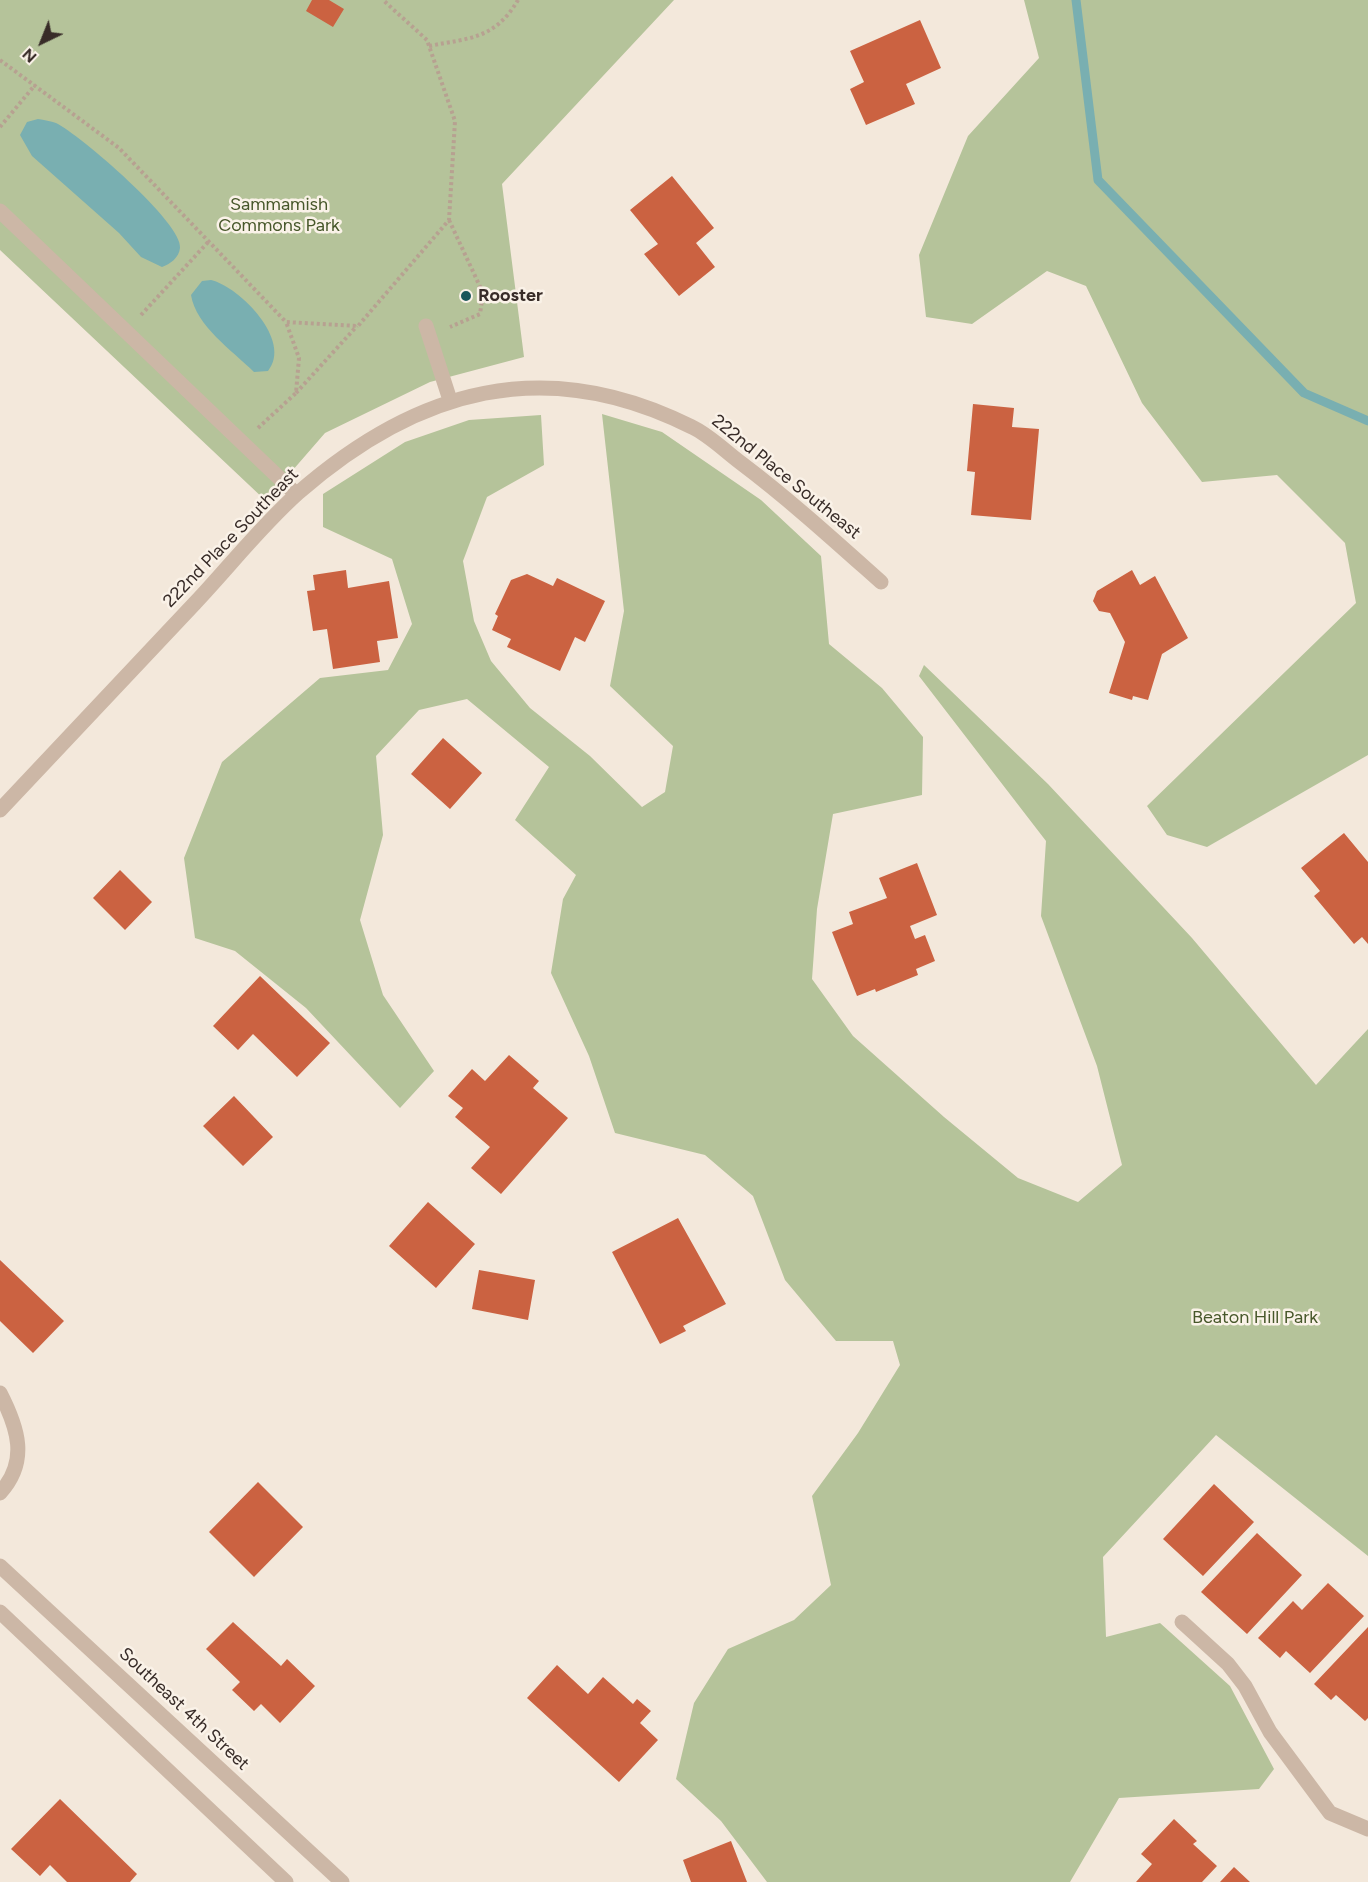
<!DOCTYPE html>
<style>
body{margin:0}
#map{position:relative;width:1368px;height:1882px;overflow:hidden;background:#f3e8db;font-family:Figtree,sans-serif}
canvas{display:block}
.north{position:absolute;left:12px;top:12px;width:60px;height:60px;-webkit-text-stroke:4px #faf2e8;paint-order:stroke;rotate:223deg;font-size:16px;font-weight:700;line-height:24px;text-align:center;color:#382c28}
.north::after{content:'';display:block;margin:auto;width:21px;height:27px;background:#382c28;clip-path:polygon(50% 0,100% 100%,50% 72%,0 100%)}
</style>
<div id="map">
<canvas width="1368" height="1882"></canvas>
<div class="north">N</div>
</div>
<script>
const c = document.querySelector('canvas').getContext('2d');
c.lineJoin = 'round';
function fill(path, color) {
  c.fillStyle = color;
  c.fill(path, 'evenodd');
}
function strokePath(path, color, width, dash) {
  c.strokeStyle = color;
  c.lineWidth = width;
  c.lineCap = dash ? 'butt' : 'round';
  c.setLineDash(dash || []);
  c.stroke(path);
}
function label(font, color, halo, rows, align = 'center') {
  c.font = font + ' Figtree,sans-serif';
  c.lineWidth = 5;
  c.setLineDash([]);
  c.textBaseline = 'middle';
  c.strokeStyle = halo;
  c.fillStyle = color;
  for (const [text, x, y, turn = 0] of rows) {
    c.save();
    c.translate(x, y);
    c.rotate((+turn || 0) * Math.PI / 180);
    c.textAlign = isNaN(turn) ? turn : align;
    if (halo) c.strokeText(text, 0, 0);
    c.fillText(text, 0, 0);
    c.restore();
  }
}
fill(new Path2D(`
 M0,0H674L502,184L524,357L430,382L325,433L266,501L0,250Z
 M1024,0H1368V755L1207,847L1167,835L1147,806L1356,603L1345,543L1277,475L1202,482L1142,403L1086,286L1047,271L972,324L926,317L919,255L968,136L1039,58Z
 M602,414L662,432L761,500L821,556L829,644L882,688L923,737L922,795L833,814L817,909L812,979L853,1036L944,1117L1018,1178L1078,1202L1122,1165L1097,1066L1041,916L1046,841L919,676L924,665L1048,784L1192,938L1316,1085L1368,1029V1556L1216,1435L1103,1557L1106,1637L1160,1623L1230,1686L1274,1769L1259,1789L1119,1798L1070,1882H767L721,1821L676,1779L694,1703L728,1649L794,1620L831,1585L812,1496L858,1433L900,1365L893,1341H836L785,1280L753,1196L705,1155L615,1133L589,1056L551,973L563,899L576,875L515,820L549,767L467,699L419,710L376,756L383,835L360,920L383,995L434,1071L400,1108L306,1008L235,951L195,938L184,858L222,762L320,678L388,670L412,624L392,559L323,527V494L405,442L469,420L541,415L544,465L487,497L463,561L474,621L491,661L530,708L590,756L642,807L665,792L673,746L610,686L624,611Z`), '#b5c39a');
fill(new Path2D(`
 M38,119C44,120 51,121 56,123C79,134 184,224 180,248C179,258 170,264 162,267L141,257L119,233L32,156L20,135L27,122Z
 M211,280C240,287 293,341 268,371L254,372C232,350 196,326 191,295L202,281Z`), '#79afb1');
strokePath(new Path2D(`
 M1076,0L1098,180L1304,393L1368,421`), '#79afb1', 9);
fill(new Path2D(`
 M312,0H329L344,9L333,27L306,11Z
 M920,20L941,68L906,84L915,104L866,125L850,89L864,82L850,51Z
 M672,176L714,228L696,243L715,267L679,296L644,254L658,244L630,210Z
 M973,404L1014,408L1012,427L1039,429L1031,520L971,515L975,472L967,471Z
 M346,570L348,588L389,581L398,638L377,641L380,662L333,669L327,629L313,631L307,591L315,590L313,575Z
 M1132,570L1140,585L1155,576L1188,638L1162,654L1148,700L1133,696L1132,700L1109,693L1125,642L1110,613L1099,611L1093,601L1097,591Z
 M527,574L553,586L557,578L605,601L585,642L575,637L560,671L507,647L511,639L492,630L498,616L495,614L511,580Z
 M443,738L482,773L450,809L411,774Z
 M1344,833L1368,862V944L1362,937L1354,944L1314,896L1320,891L1301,868Z
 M917,863L937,915L910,926L915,939L925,935L935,961L916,969L918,975L876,992L875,989L857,996L832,932L853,924L849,912L887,898L879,878Z
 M120,870L152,902L125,930L93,898Z
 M260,976L330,1043L297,1077L253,1034L238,1050L213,1026Z
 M509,1055L539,1081L533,1088L568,1118L501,1194L471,1168L490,1147L455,1117L463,1108L448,1096L472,1069L485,1081Z
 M234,1096L273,1137L243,1166L203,1126Z
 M428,1202L475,1244L436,1288L389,1246Z
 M678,1218L726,1304L683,1326L686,1331L660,1344L612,1252Z
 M0,1260L64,1321L33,1353L0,1321Z
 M479,1270L535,1280L528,1320L472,1309Z
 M258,1482L303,1527L254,1577L209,1532Z
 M1214,1484L1254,1522L1203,1576L1163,1539Z
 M1257,1533L1302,1575L1247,1634L1201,1592Z
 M1328,1583L1364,1616L1310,1673L1286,1651L1280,1658L1258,1638L1293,1601L1302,1610Z
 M233,1622L281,1666L287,1659L315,1686L280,1723L261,1704L254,1711L232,1690L240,1682L206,1649Z
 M1368,1627V1718L1365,1721L1336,1695L1331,1700L1314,1684Z
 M557,1665L588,1694L603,1677L633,1704L637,1699L651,1711L640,1723L658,1740L619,1782L527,1698Z
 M60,1799L137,1874L130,1882H67L50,1865L40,1876L11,1849Z
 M1174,1819L1197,1841L1193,1844L1217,1866L1202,1882H1136L1152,1864L1141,1854Z
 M731,1841L747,1882H691L683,1860Z
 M1234,1867L1250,1882H1220Z`), '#cb6241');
strokePath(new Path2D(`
 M429,46C470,38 495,39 518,0
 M0,60L119,148L286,322L358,326L449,220L455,121L427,40L383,0
 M0,127L35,85
 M449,220L483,293L480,314L450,327
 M141,315L210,240
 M296,393L357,326
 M258,428L296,393L299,358L286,322`), '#b7a191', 4, [3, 3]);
strokePath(new Path2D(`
 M0,211L296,494
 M426,326L450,400
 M0,810C65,741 130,672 195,603C229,567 261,526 298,493C417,389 545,353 692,427C709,435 725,451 741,463C790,500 835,541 881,582
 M0,1393C18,1428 29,1461 0,1493
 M0,1566L342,1882
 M0,1612L286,1882
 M1182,1622L1228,1664L1245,1686L1270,1732L1330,1813L1368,1829`), '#ccb7a6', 15);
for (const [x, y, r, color] of [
 [466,296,6,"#1b575b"]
]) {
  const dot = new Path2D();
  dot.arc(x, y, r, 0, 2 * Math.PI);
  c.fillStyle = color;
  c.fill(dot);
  strokePath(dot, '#faf2e8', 2);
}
label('18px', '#47572a', '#faf2e8', [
 ["Sammamish",279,205],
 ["Commons Park",279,226],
 ["Beaton Hill Park",1255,1318]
]);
label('bold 18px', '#382c28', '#faf2e8', [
 ["Rooster",478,296]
], 'left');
label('18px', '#382c28', '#faf2e8', [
 ["222nd Place Southeast",786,477,39],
 ["222nd Place Southeast",231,538,-46],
 ["Southeast 4th Street",184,1709,43]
]);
</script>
